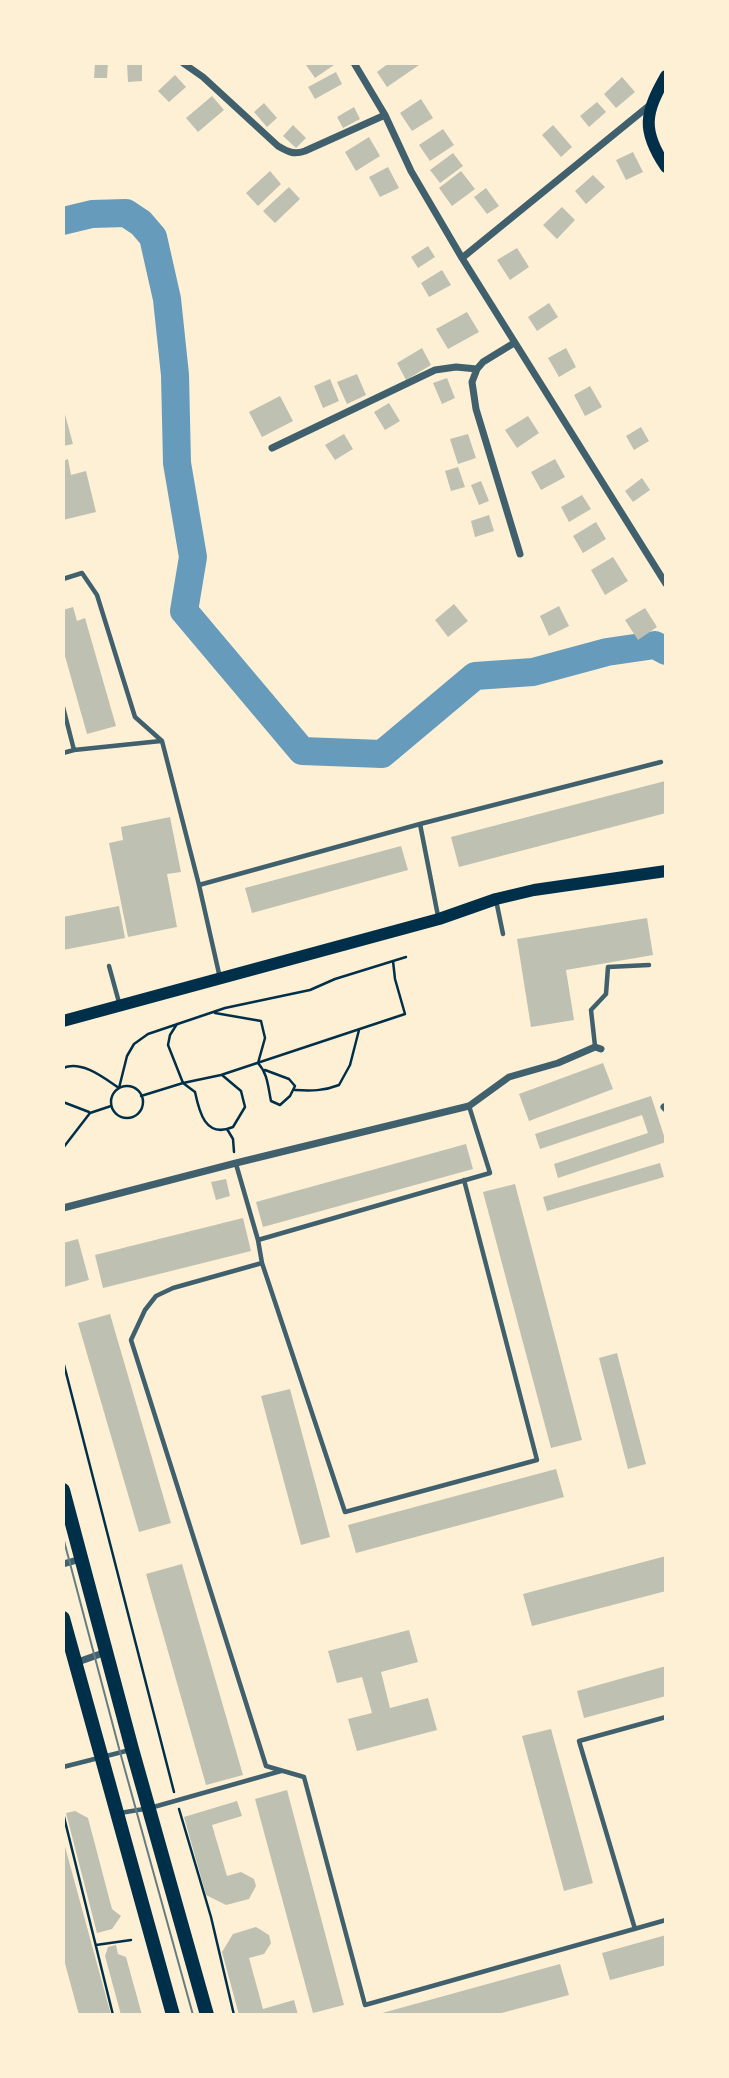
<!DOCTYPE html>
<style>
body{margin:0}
#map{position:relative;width:729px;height:2078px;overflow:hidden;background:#fdf0d5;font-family:Bitter,serif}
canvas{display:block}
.frame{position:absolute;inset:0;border:65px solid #fdf0d5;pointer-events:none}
</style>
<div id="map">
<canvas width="729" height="2078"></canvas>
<div class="frame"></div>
</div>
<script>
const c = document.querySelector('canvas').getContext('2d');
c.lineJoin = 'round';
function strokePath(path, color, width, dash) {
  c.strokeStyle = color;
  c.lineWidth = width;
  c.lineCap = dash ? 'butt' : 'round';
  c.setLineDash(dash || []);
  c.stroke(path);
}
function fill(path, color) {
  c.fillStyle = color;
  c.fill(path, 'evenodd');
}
strokePath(new Path2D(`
 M63,221L92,214L126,213L141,223L153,237L167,299L175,375L177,463L193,557L184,611L302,751L382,754L475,676L533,672L607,652L655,645L666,651`), '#669bbc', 28);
fill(new Path2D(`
 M95,63H108L107,78H94Z
 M127,63H142V81L128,82Z
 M310,63H333L334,65L315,78L306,65Z
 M389,63H422L387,87L377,72Z
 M336,72L342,84L315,99L308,87Z
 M175,75L186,87L169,102L158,91Z
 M622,77L635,92L616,108L604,94Z
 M212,96L224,110L198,132L186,118Z
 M421,99L433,118L412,131L400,113Z
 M597,102L606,112L589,127L580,116Z
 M264,103L277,118L267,127L254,112Z
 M354,107L360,119L343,128L337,117Z
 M293,125L306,138L296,148L283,136Z
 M553,125L572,147L561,157L542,135Z
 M443,129L454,145L430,161L419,145Z
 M369,137L380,156L356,171L345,152Z
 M633,152L643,172L626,180L616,160Z
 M453,153L463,166L440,183L430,170Z
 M388,167L399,188L380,197L369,177Z
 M270,171L281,184L258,206L246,193Z
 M461,171L475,189L452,206L439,188Z
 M593,175L605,187L586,204L575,191Z
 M289,187L300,199L275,223L263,211Z
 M486,188L499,206L487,214L474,197Z
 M562,207L575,220L557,239L543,225Z
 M428,246L435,257L418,268L411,257Z
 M517,248L529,267L510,280L497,260Z
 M442,270L451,285L429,297L421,283Z
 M549,303L558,317L537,331L528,317Z
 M467,312L479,332L448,349L436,329Z
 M422,348L431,365L406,380L397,363Z
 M566,348L576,367L559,377L548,358Z
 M357,374L366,395L347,404L337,382Z
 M447,378L455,398L442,404L433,383Z
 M330,379L339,401L323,408L314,386Z
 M590,386L602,407L585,416L574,395Z
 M280,396L293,421L262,437L249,412Z
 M389,403L400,421L385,430L374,412Z
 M63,407L73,444L63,446Z
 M528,416L539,433L517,448L505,430Z
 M641,427L649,441L634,450L626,436Z
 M344,434L353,449L335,460L325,445Z
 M468,434L476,458L458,464L450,439Z
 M68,459L71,475L86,471L96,512L63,520V461Z
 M555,459L565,477L541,490L531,472Z
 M458,467L465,487L451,491L445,471Z
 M642,478L650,490L633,502L625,491Z
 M481,481L489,501L479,505L471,485Z
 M582,495L591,509L569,522L561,507Z
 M489,515L494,531L475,537L471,521Z
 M596,522L606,539L583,553L573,536Z
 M613,557L628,581L605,595L591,570Z
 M454,604L468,621L448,637L435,620Z
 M559,606L569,626L549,636L540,616Z
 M73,607L77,621L85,618L116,726L87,734L63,649V610Z
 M645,608L657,627L638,640L625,620Z
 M665,781L666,813L459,867L451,837Z
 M170,817L181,872L167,874L177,927L128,937L109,843L123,840L121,827Z
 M401,846L408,870L252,913L245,888Z
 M119,906L125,938L63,950V917Z
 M647,918L653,955L566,970L574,1020L531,1027L517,939Z
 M603,1063L613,1089L529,1121L519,1094Z
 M651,1096L666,1142L558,1178L554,1164L648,1133L642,1115L540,1149L535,1134Z
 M466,1144L473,1169L263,1227L256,1202Z
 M660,1163L664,1177L547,1211L543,1197Z
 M226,1179L230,1196L216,1200L211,1182Z
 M515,1184L582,1440L551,1448L483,1192Z
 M243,1218L251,1251L103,1288L95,1255Z
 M78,1239L89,1280L64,1287L63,1243Z
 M110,1314L171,1523L139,1532L78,1323Z
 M617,1353L646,1464L628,1469L599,1358Z
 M290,1389L330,1537L301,1545L261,1396Z
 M556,1469L564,1497L356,1553L348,1525Z
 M666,1556V1591L532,1626L523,1594Z
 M182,1564L243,1775L206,1785L146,1574Z
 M409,1630L418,1662L381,1672L390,1708L428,1698L437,1730L357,1751L348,1719L372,1713L362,1677L337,1683L328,1651Z
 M666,1666V1696L584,1718L577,1691Z
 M551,1729L593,1883L564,1891L522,1736Z
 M287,1790L344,2005L313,2013L255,1799Z
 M237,1801L242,1816L212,1825L227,1876L241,1872L254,1879L256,1886L249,1899L226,1905L206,1895L184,1817Z
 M75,1811L88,1818L112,1909L121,1916L112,1929L97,1933L66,1813Z
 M63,1843H64L111,2015H79L63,1956Z
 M256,1927L269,1935L271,1943L264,1954L249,1958L263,2009L294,2000L298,2015H239L222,1952L233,1934Z
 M666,1935V1965L610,1980L602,1953Z
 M116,1945L118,1954L126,1957L142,2015H121L105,1956L108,1947Z
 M560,1964L569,1995L494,2015H375Z`), '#bec0b2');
strokePath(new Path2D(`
 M215,1013L261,1021L265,1038L258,1063C268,1074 268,1087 271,1101L280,1105L290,1096L295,1086L289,1079L265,1070
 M177,1024L170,1035L168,1045L183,1083L195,1092C199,1111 205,1139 233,1127L245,1107L241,1091L222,1075
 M63,1068C82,1060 104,1078 119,1088L127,1056L134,1044L148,1034L225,1008L310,990L335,979L406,957
 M111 1102a16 16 0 1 1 32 0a16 16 0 1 1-32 0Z
 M295,1090C311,1091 324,1091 339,1085L350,1065L359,1030
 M141,1096L183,1083L221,1075L405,1014L395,979L393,961
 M63,1102L89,1112
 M227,1129L233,1139L234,1152
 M63,1148L90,1113L111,1106
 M63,1361L174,1792
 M179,1809L211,1917L234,2015
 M63,1813L113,2015
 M96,1945L131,1940`), '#003049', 2.5);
strokePath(new Path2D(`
 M63,579L82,573L97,595L135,717L162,741L199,885
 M63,707L74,750L161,741
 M63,753L74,750
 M420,824L438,916
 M496,900L503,934
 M109,966L120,1006
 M220,978L199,885L420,824L661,762
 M595,1046L591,1010L606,994L608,967L649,965
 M236,1164L258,1240L262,1263L173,1288L156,1296L145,1310L131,1340L266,1766L304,1777L365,2005L666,1920
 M258,1240L490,1173L469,1106
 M262,1263L345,1512L537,1460L464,1180
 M63,1767L130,1750
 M120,1813L150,1808L281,1771
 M635,1929L579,1741L666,1717`), '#3f606c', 4.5);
strokePath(new Path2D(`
 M183,63L203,77L278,146C288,152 294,155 305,151L385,115
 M354,63L385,115L411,171L462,258L666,584
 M462,258L650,105
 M514,343L483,362L477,369L472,382L476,409L520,554
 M272,448L435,370L456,367L477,369
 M664,1107L666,1109
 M63,1208L236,1163L469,1106L509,1077L558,1063L595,1047L601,1049
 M63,1564L81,1559
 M75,1663L106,1652`), '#3f606c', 7);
strokePath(new Path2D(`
 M666,76C645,113 641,130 666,167
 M63,1021L439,919L496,899L534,890L666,871`), '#003049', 12);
strokePath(new Path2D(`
 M63,1490L132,1749L207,2015
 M63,1618L173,2015`), '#003049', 14);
strokePath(new Path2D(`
 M63,1537L120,1752L193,2015`), '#657d81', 2);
</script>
